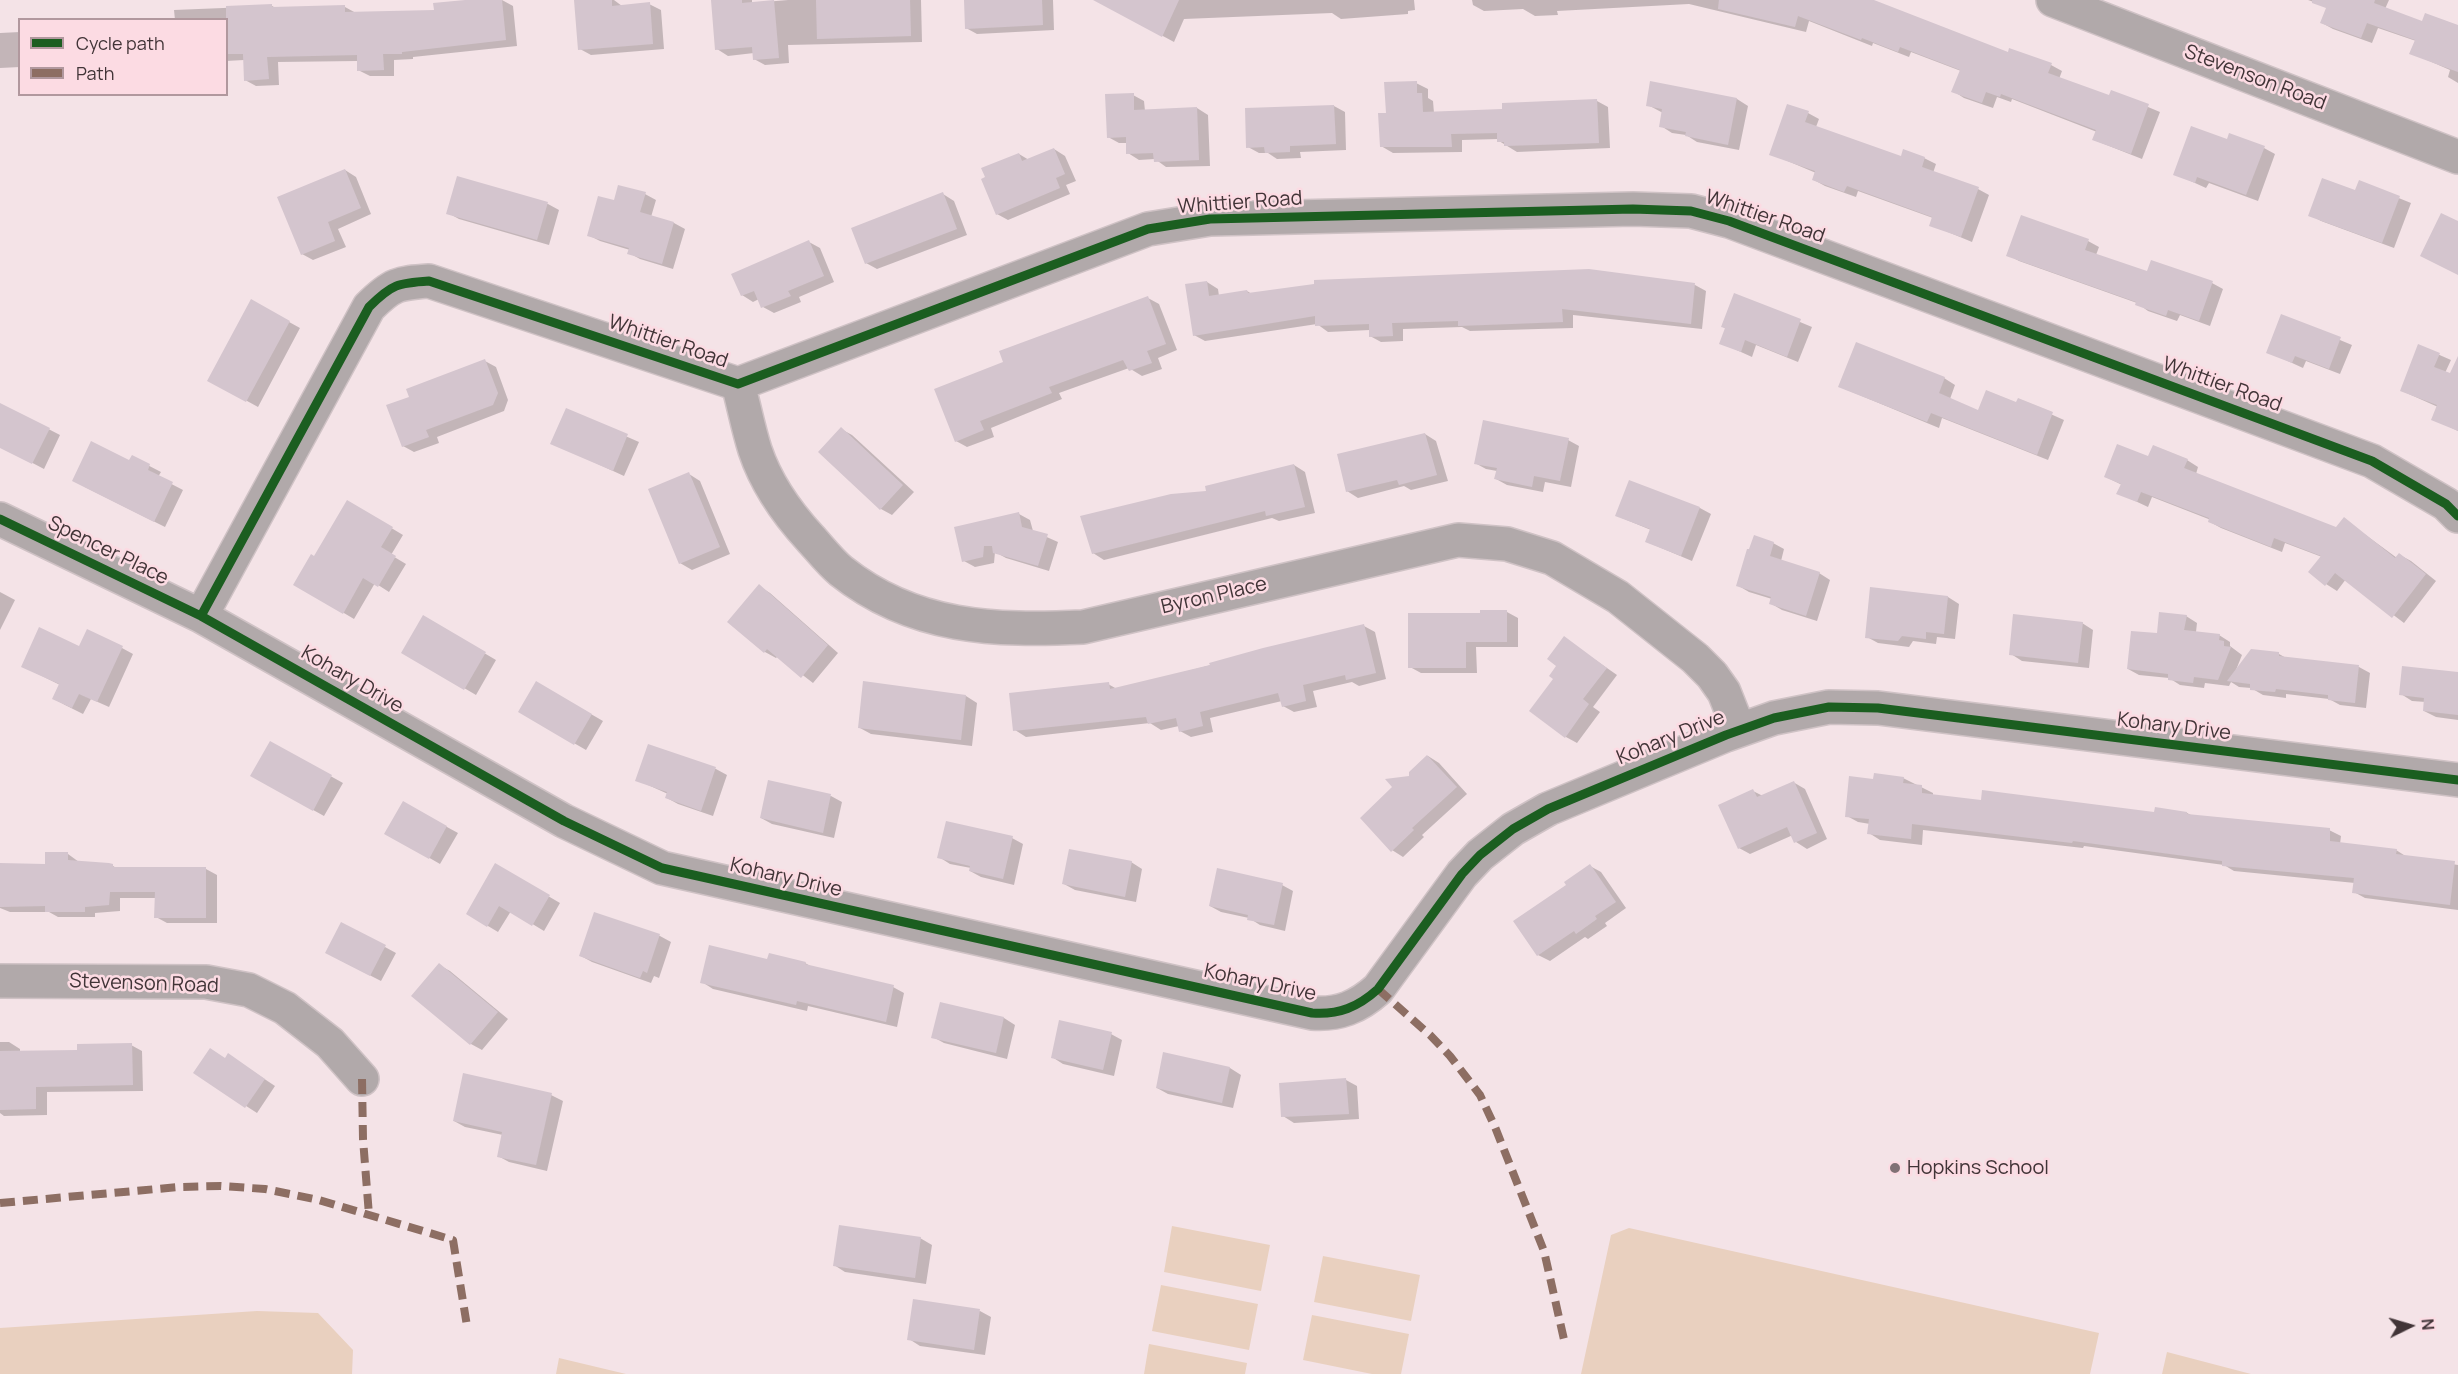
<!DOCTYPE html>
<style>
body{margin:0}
#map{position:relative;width:2458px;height:1374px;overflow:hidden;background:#f4e3e7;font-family:Manrope,sans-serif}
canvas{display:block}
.legend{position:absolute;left:18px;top:18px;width:210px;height:78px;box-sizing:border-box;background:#fcdbe3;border:2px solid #b1989e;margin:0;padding:8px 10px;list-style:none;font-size:18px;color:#413437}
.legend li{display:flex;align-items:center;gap:12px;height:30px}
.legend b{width:30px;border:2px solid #b1989e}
.north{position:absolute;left:2380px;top:1296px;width:60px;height:60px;-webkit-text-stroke:4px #fcdbe3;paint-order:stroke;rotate:85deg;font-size:16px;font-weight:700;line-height:24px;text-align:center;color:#413437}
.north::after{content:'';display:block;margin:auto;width:21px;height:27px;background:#413437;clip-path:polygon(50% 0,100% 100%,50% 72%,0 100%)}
</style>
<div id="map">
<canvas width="2458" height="1374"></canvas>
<ul class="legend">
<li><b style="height:8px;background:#1b5e20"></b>Cycle path</li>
<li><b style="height:8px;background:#8d6e63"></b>Path</li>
</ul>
<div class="north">N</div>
</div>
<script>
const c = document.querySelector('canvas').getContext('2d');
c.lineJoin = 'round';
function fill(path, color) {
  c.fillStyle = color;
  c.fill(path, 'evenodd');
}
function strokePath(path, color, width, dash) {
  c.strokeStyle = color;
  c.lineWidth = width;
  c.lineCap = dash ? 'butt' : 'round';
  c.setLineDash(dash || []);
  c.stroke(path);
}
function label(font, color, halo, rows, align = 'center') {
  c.font = font + ' Manrope,sans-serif';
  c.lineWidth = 5;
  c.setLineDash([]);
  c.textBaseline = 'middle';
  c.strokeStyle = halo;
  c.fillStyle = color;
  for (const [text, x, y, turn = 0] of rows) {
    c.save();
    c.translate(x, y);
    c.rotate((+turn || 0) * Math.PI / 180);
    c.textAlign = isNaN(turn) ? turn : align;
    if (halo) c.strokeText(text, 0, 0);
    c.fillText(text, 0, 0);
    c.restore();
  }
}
fill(new Path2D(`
 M1172,1226L1270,1245L1261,1291L1164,1272Z
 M1629,1228L2099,1333L2090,1374H1581L1611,1235Z
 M1323,1256L1420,1275L1411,1321L1314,1302Z
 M1161,1285L1258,1304L1249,1350L1152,1331Z
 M257,1311L318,1313L353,1350L352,1374H0V1328Z
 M1312,1315L1409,1334L1401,1374H1372L1303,1360Z
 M1149,1344L1247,1363L1245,1374H1144Z
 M2167,1352L2251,1374H2162Z
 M559,1358L626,1374H556Z`), '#e9d0bf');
fill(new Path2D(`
 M494,0H502L513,6L517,46L413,57V59L394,60V76H370L358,70V61L278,62L279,85L256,86L245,80L244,60L226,61V20H175L174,10L272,6L276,8L345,7L356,13L435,12Z
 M590,0H614L622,6L649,4L661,10L664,49L591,55L580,49Z
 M713,0H752V3L788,0H921L922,42L788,45L789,63L765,65L754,59V53L728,56L717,49Z
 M965,0H1053L1054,30L977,34L966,28Z
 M1096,0H1414L1415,10L1408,11V14L1341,19L1332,13L1184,19L1174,42Z
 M1472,0H1869L2009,54L2051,65L2062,71L2059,79L2110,97L2112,92L2160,112L2142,159L2094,140L2097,132L2012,99L2011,102L1997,97L1993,108L1964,98L1953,91L1961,71L1911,52L1909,57L1873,43L1872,46L1809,21L1806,32L1689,4L1557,11L1558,15L1535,16L1523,9L1484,11L1473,5Z
 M2308,0H2389L2385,9L2423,23L2458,27V83L2448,77L2450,70L2411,53L2416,41L2378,28L2372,43L2333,29L2322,23L2328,7Z
 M20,32V67L0,68V33Z
 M1416,83L1428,89V98L1433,101L1434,113L1504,110L1597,101L1608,107L1610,148L1517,152L1499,141V139L1462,140V152L1393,153L1381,146L1387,115Z
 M1133,95L1144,101L1145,111L1197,108L1208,115L1210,166L1166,167L1155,159L1139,160L1128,153L1127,143H1119L1108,137Z
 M1737,99L1748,106L1739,150L1697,142L1686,135L1672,133L1661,126L1663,113L1648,105Z
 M1334,106L1345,112L1346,150L1300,152L1301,158L1277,159L1268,153H1259L1248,147Z
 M1808,113L1819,119L1816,127L1902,158H1924L1936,164L1933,173L1978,189L1989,195L1972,242L1931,225L1933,218L1858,191L1856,197L1825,186L1814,180L1816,173L1771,154Z
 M2227,141L2264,148L2275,154L2258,201L2209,183L2206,188L2175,174Z
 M1054,149L1065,156L1076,181L1066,185L1070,194L1008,220L997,214L1019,154L1029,160Z
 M345,170L356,177L371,214L338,229L346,247L313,260L302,254Z
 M458,178L548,204L559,210L549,245L459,219L448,213Z
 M2359,182L2411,203L2394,248L2321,221L2310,215L2356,192Z
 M645,194L656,200L651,217L674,223L685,229L673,269L640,259L629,253L630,250L600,241L588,235L615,202Z
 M943,194L954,201L967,235L877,269L866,263Z
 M2088,241L2099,247L2096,255L2148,273L2212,283L2223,289L2210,326L2180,315L2177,321L2148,311L2137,303L2019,261L2008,255Z
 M809,242L820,248L834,282L799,297L801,302L774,313L763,307L759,299L753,302L742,295Z
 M1207,282L1218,289L1219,296L1247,291L1252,294L1695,285L1706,291L1702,329L1573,315V328L1470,331L1462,327L1403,329V341L1381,342L1370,336V330L1328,332L1317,324L1205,341L1194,335Z
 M1735,295L1812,327L1798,362L1756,345L1752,357L1721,343L1726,329L1723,327Z
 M1148,298L1159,304L1177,350L1158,358L1162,369L1142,376L1129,368L1059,393L1062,399L991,428L994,437L967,447L956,441L1005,363Z
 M251,301L300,328L258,407L209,380Z
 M2282,316L2352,345L2340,374L2306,361L2303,368L2268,352Z
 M2419,346L2451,360L2445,373L2458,378V431L2433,419L2438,407L2402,391Z
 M485,361L496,367L508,400L504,411L437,437L439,443L414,452L403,446L411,397Z
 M1944,378L1955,385L1950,399L1979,412L2017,404L2019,400L2064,420L2048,460L1942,418L1939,428L1840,387Z
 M0,404L60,435L44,469L0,446Z
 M566,410L639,442L624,476L552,443Z
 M841,429L852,435L914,492L892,515L881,509Z
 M1425,434L1436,441L1448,481L1411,490L1404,486L1358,498L1347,491Z
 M1568,440L1579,446L1571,487L1545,482L1543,492L1507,485L1496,479L1497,471L1486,469L1475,463Z
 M132,457L161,472L158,477L183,490L165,527L85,487L130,462Z
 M2149,458L2187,460L2198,467L2196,474L2336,529L2344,519L2397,558L2400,555L2411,561L2436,581L2404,623L2346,579L2337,591L2326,584L2322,557L2285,543L2282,552L2221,528L2210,522L2211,520L2152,497L2148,507L2118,493L2122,485L2106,477Z
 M1294,465L1305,472L1315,513L1279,521L1272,518L1104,560L1093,553L1208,492Z
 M689,474L700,481L730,554L692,570L680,563L650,490Z
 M348,502L403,535L391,555L406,564L389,592L375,583L354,619L295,584L315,558Z
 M1700,508L1711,514L1692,561L1647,542L1651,530L1617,516Z
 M1019,514L1030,520L1033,531L1058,542L1049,571L1006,558L995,552L994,563L975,567L964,561Z
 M1773,543L1784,549L1781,561L1819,573L1830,580L1817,621L1782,610L1770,603L1772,599L1749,592L1737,585Z
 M759,586L770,593L838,653L813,683L778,656L776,658L765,652L730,622Z
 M1872,588L1948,597L1959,604L1955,639L1937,637L1936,644L1913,641L1909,647L1878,643L1867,637Z
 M0,592L15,600L0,630Z
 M1507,612L1518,618V647H1476L1477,673H1421L1410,667L1481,615Z
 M2186,616L2197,623L2196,632L2219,635L2230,642V646L2242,655L2236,670L2279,654L2288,659L2359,667L2370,673L2366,708L2340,705L2329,699L2286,694V698L2263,695L2251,688L2239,687L2231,682L2229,686L2205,683L2204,688L2180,685L2169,678L2139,675L2128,669L2158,635Z
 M423,617L496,660L476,695L403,652Z
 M2082,623L2093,630L2089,668L2022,661L2011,654Z
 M1364,626L1375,632L1386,679L1359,686L1352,682L1313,691L1317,707L1294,712L1283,706L1282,701L1210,718L1213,732L1191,737L1180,731L1179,726L1161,730L1150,723L1026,737L1015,730L1108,684L1117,689Z
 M1564,638L1617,675L1593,707L1600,712L1577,743L1566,737L1555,679Z
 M79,648H122L133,654L109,707L91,699L83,714L65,705L54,699L60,685L34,672Z
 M2458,674V720L2436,717L2424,711L2426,702L2412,701L2401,694Z
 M537,683L603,721L586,750L520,712Z
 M865,683L966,696L977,703L972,746L871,734L860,728Z
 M271,743L343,783L324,816L252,776Z
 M649,746L716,769L727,775L713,816L678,804L667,798L668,794L637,780Z
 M1428,756L1439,763L1467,794L1422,835L1424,837L1403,857L1392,850L1410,778Z
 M1903,778L1933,793V796L1982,801L2155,813H2187L2193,816L2329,830L2341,836L2340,844L2396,850L2407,857L2458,865V910L2365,898L2354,892L2355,883L2234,871L2224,865L2084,846L2083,848L1923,830L1922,845L1880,840L1869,833L1870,824L1858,822L1847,816L1874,781Z
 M1793,782L1805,789L1827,839L1807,849L1796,842L1793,835L1750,854L1739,848L1753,791L1763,796Z
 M831,796L842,802L834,838L772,824L761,818Z
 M403,803L458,833L440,864L386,833Z
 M1012,838L1023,844L1014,885L981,877L970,871L971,868L950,864L939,857Z
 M68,854L79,862L113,866L118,869H206L217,875V923H167L156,917V898H120V911L95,913V917H58L49,912H10L0,908V866L47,865Z
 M1131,862L1142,869L1136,902L1075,890L1064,884Z
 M495,865L560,903L544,931L511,911L498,932L468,914Z
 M1590,866L1601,872L1626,908L1605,923L1607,926L1588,939L1585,937L1550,961L1538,955L1568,885Z
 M1282,885L1293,891L1285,931L1260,925L1249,918L1221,912L1210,906Z
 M595,914L660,936L671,942L659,978L654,976L651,983L592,962L581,956Z
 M385,947L396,953L381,981L338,959Z
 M768,961L805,963L814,968L893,987L904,993L897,1027L808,1006L807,1011L713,989L702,982Z
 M439,965L450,971L508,1019L482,1050L471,1044Z
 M941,1003L1004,1018L1015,1025L1007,1059L944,1043L933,1037Z
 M1111,1034L1122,1040L1114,1076L1063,1064L1052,1057Z
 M0,1042H9L20,1049V1053L79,1051L131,1045L142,1051L143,1091L47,1092V1115L4,1116L0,1113Z
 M226,1059L239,1062L275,1086L257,1113L195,1073Z
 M1230,1068L1241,1075L1233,1108L1168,1094L1157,1088Z
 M1346,1080L1357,1086L1359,1119L1294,1123L1283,1116Z
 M551,1095L563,1101L547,1171L509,1162L498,1156L503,1135L465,1127L454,1121Z
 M920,1238L932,1245L926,1284L845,1272L834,1265Z
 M980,1311L991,1317L985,1355L920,1346L909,1339Z`), '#0003');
fill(new Path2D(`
 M465,0H502L506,40L402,52V54H383L384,70L357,71V55L267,57L269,79L244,81L243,54H226V6L272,4V7L345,5V12L434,10L433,3Z
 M574,0H612V6L650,2L653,44L578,50Z
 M711,0H742V3L774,0L779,58L753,60L752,47L715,50Z
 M816,0H910L911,36L817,39Z
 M964,0H1042L1043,25L965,29Z
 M1093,0H1179L1162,37Z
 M1719,0H1874L2008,52L2009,48L2052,63L2048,73L2109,95L2111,90L2149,104L2131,154L2092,140L2096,130L2001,94L2000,97L1986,92L1982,103L1951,92L1960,70L1900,47L1898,52L1862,38L1861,40L1798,16L1795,27L1718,9Z
 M2312,0H2375L2374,3L2422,21L2425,13L2458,25V72L2409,54L2415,40L2367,23L2361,38L2320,23L2326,8L2312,3Z
 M1417,81V93H1422L1423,112L1502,109V103L1597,99L1599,143L1504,146V142H1497V133L1451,134L1452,147H1380L1378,113H1386L1384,82Z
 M1650,81L1737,98L1728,145L1685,136L1686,132L1659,127L1662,109L1646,106Z
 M1134,93V110L1197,107L1199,160L1154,162L1153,153L1126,154V137L1107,138L1105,94Z
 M1787,104L1809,111L1805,122L1901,156L1903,149L1925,157L1922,167L1979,187L1961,237L1929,226L1932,217L1847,186L1844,192L1812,180L1815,171L1769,155Z
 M1334,105L1336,144L1290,146V152L1265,153L1264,147L1246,148L1245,108Z
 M2191,126L2227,139L2229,133L2265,146L2246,195L2197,177L2195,183L2173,175Z
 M1054,148L1065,174L1056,178L1060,188L996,215L981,179L985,177L981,168L1019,153L1022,161Z
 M345,169L361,208L328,222L335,241L301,255L277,197Z
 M457,176L548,202L537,240L446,214Z
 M2322,178L2355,190L2359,180L2400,196L2382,243L2308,216Z
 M618,185L646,192L640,212L674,222L662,264L627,254L629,248L587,236L598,196L614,200Z
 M943,192L957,229L865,264L851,228Z
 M2441,213L2458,221V275L2420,256Z
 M2021,215L2089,239L2085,250L2147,271L2151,260L2213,281L2199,321L2168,310L2166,316L2135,305L2136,302L2006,256Z
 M809,240L824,276L788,291L791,296L761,308L754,291L741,296L731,274Z
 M1589,269L1695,283L1691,324L1562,309L1563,322L1458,326V321L1392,323L1393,336L1369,337V324L1315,326V316L1193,336L1185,284L1207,281L1209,296L1247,290L1248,293L1314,284V280Z
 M1734,293L1801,319L1787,357L1745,340L1741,352L1719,344L1725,328L1721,327Z
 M1148,296L1166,344L1147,351L1152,363L1129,371L1123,360L1049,387L1052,393L980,421L984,430L955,442L934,389L1003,362L999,351Z
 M251,299L290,321L246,402L207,381Z
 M2281,314L2341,337L2329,369L2295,356L2292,363L2266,353Z
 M1856,342L1945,377L1939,393L1978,410L1986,390L2016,402L2018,398L2053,412L2037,455L1931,413L1927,422L1838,387Z
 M2418,344L2440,353L2434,367L2450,373L2458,356V431L2431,420L2437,405L2400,391Z
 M485,359L498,393L493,405L426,430L429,437L402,447L386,405L409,397L406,389Z
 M0,403L50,428L32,464L0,448Z
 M566,408L628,434L613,471L550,444Z
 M1483,420L1569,438L1560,481L1534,476L1532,487L1494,479L1497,468L1474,464Z
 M841,427L903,485L880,510L818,452Z
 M1425,433L1437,475L1399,485L1397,480L1346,492L1337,454Z
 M91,441L129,460L132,455L150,464L148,470L173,482L154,522L72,481Z
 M2117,444L2148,456L2153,445L2188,459L2184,468L2336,527L2344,517L2395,558L2399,553L2426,574L2392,618L2335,573L2325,586L2308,572L2321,556L2274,538L2271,547L2208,522L2209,518L2141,492L2137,502L2116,494L2121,484L2104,477Z
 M1294,464L1305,507L1266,516L1265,511L1092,554L1080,516L1171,494L1206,491L1205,486Z
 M689,472L720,547L679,564L648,489Z
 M1629,480L1700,507L1681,556L1645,542L1650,529L1615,516Z
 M347,500L393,527L381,547L396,556L378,587L363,578L343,614L293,585L311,554L314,556Z
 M1019,512L1022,527L1048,534L1038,566L993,553L992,546H984L983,557L962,562L954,527Z
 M1754,535L1774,542L1770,556L1820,572L1806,616L1769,604L1771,597L1736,586L1747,549H1749Z
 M759,584L828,645L801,678L767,649L764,653L727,622Z
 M1870,587L1948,596L1944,634L1926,632V639L1902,636L1898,641L1865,638Z
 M1480,610H1507V642H1466V668H1408V613H1480Z
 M2159,612L2187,615L2184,630L2220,634L2219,640L2224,641V646L2231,647L2218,680L2194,677L2193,683L2168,680V674L2127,669L2131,631L2157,633Z
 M2013,614L2083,622L2078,663L2009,655Z
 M423,615L486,652L464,690L401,653Z
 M1364,624L1376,673L1346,680L1345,675L1303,685L1306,701L1282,707L1278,693L1200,712L1203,726L1179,732L1176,718L1148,724L1146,717L1013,731L1009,693L1109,682L1110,689L1210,665L1209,663L1263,648Z
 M39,627L79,646L87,629L123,646L97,702L79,694L72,708L52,699L59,684L21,667Z
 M1564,636L1607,668L1583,699L1589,704L1565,738L1529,711L1553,679L1549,676L1556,666L1547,659Z
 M2251,649L2279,652V656L2359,665L2355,703L2328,700V695L2276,689L2275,692L2250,690V684L2227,681Z
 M2402,666L2458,672V715L2423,711L2424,698L2399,695Z
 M536,681L592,714L574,745L518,712Z
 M863,681L966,695L961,740L858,728Z
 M270,741L332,775L313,811L250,776Z
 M648,744L716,767L701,811L665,798L667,792L635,781Z
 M1427,755L1457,787L1412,828L1414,830L1391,852L1360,818L1392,787L1385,779L1409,776V772Z
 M1874,773L1904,777L1903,783L1922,785V793L1981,800L1982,790L2154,812L2155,807L2187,812V814L2330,828V841L2397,849L2396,854L2455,861L2450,905L2352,893L2354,878L2222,866V861L2073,841L2072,843L1912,824L1911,839L1867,834L1869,819L1845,817L1849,776L1873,779Z
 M768,780L831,794L823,833L760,818Z
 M1794,781L1817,833L1794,843L1787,827L1738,849L1718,805L1753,789L1757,797Z
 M403,801L447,826L429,859L384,834Z
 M946,821L1013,836L1003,879L969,871L970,866L937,858Z
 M1069,849L1132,861L1125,897L1062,884Z
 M45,852H68V860L109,863L113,864V867H206V918H154L155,892H110L109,905L85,907V912H45V906L0,907V863L45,864Z
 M495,863L550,895L532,926L499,906L487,927L466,914Z
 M1590,864L1616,902L1595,916L1597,919L1576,934L1574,931L1537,956L1513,921L1566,885L1564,882Z
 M1217,868L1283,883L1274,925L1247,920L1248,915L1209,906Z
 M594,912L660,934L647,973L643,971L640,978L579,956Z
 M341,922L386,945L370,976L325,953Z
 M709,945L767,959L769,953L806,962L805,964L894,985L886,1022L797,1001L796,1005L700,983Z
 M439,963L498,1012L470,1045L411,996Z
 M940,1002L1004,1017L996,1053L931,1038Z
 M1059,1020L1112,1032L1103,1070L1051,1058Z
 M132,1043L133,1085L36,1087V1109L0,1110V1051L77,1050V1044Z
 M210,1048L225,1058L228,1053L265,1079L245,1108L193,1073Z
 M1163,1052L1230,1067L1222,1103L1156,1088Z
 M463,1073L552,1093L536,1165L497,1157L502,1132L453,1121Z
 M1346,1078L1349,1114L1281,1117L1279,1083Z
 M839,1225L921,1237L915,1278L833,1266Z
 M913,1299L980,1309L974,1350L907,1340Z`), '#d4c5ce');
const street = new Path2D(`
 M2053,0L2458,157
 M738,384C744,406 748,428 755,450C766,483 787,513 810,538C820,549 830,562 841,571C914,629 995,631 1083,627L1458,540L1507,544L1552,558L1618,597L1695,658L1712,675L1724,692L1739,730
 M0,519L201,616L564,821L662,868L1312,1013C1339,1015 1358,1007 1378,989L1462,874L1480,855L1513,829L1548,809L1726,735L1774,718L1829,707L1878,708L2458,780
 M201,616L369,307C392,284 398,283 429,281L738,384L1148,229L1210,219L1633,209L1691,211L1729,221L2372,461L2446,504L2458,516
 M0,981L206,982L249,990L285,1008L330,1043L362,1079`);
strokePath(street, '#cfc2c5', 36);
strokePath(street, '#b1a9aa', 33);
strokePath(new Path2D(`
 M1378,989L1430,1035L1450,1056L1480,1095L1495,1127L1544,1251L1565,1344
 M362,1079L363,1139L369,1215
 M0,1203L179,1187L221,1186L265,1189L319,1200L453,1240L467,1326`), '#8d6e63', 8, [15, 8]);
strokePath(new Path2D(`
 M0,519L201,616L564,821L662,868L1312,1013C1339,1015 1358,1007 1378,989L1462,874L1480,855L1513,829L1548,809L1726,735L1774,718L1829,707L1878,708L2458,780
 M201,616L369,307C392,284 398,283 429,281L738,384L1148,229L1210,219L1633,209L1691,211L1729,221L2372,461L2446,504L2458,516`), '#1b5e20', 9);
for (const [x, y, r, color] of [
 [1895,1168,6,"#807175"]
]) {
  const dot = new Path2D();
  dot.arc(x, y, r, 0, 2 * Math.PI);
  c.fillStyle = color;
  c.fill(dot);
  strokePath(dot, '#fcdbe3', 2);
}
label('20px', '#413437', '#fcdbe3', [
 ["Stevenson Road",2255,78,21],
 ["Whittier Road",1240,203,-4],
 ["Whittier Road",1765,217,19],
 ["Whittier Road",668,342,19],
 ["Whittier Road",2222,385,20],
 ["Spencer Place",108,551,26],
 ["Byron Place",1214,596,-13],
 ["Kohary Drive",352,680,30],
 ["Kohary Drive",2174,727,7],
 ["Kohary Drive",1671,738,-22],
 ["Kohary Drive",786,878,13],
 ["Kohary Drive",1260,983,12],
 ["Stevenson Road",144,984,2]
]);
label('20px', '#413437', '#fcdbe3', [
 ["Hopkins School",1907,1168]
], 'left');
</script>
